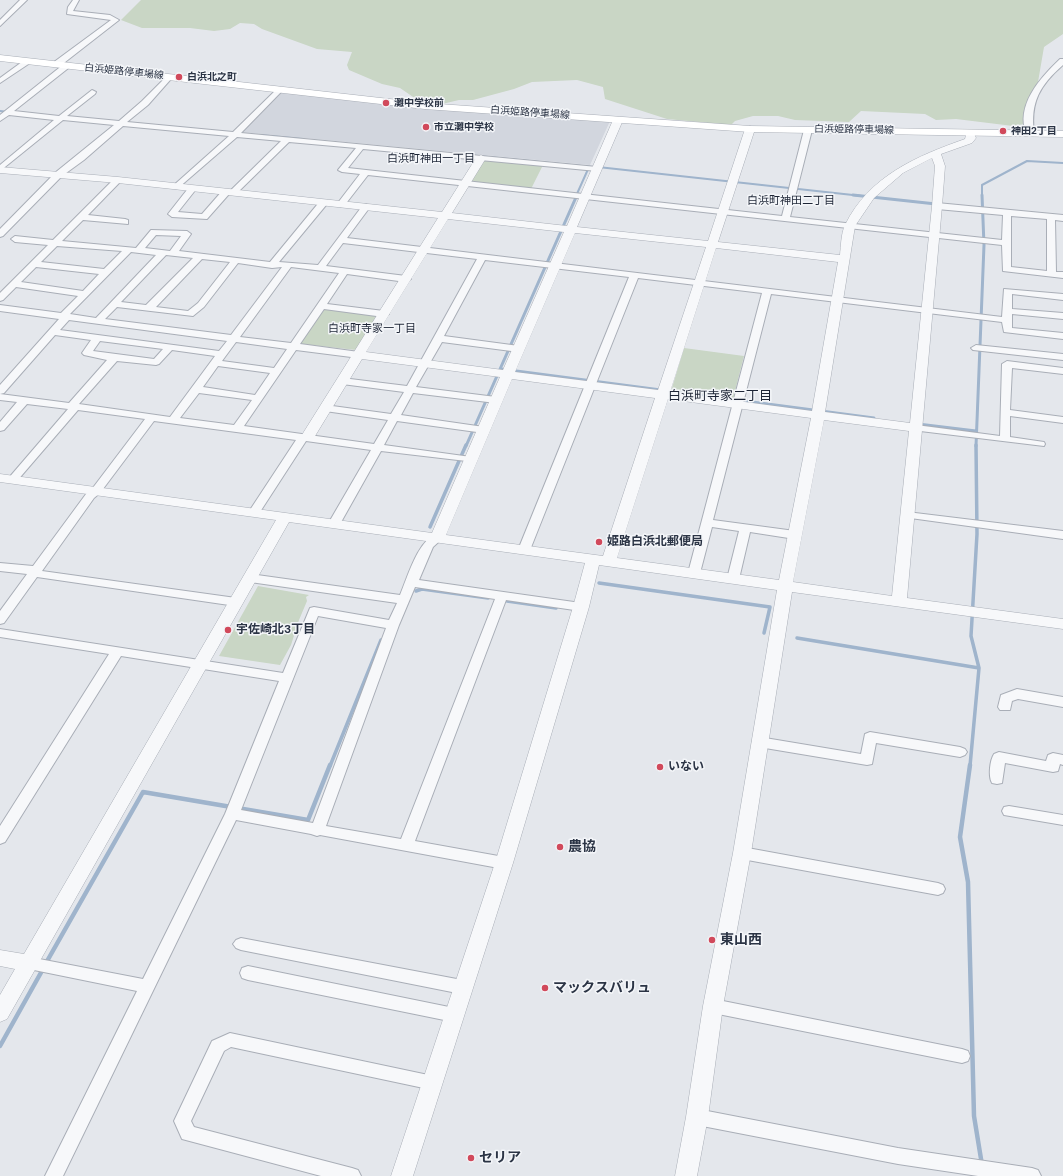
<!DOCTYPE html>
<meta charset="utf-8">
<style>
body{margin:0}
canvas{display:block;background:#e4e7ec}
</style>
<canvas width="1063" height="1176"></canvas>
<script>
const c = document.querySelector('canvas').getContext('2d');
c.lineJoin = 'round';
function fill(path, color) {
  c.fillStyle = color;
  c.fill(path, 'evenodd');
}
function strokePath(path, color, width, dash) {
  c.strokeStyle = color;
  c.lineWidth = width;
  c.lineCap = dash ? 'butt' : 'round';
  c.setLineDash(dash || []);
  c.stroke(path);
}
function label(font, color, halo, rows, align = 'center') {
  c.font = font + ' "DM Sans","Noto Sans JP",sans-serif';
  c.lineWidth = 3;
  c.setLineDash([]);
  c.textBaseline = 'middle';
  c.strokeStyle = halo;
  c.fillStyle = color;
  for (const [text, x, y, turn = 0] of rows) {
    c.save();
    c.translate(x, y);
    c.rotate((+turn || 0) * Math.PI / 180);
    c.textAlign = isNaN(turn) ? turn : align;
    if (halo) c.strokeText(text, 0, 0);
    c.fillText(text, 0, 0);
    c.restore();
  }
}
fill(new Path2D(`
 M278,92L610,121L590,165L241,132Z`), '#d2d6de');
fill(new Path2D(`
 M141,0H1063V34L1044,47L1038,82L1026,104L1028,118L1024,124L1013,126L956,119L936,120L925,114L861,111L849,122L795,120L778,116H753L735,121L731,125L667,119L605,99L603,87L577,80L532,82L514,89L473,100H459L442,104L419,101L400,88L382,84L349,70L347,65L352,52L317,49L262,29L254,24L240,23L230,29L214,31L190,28H142L121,20Z
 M490,160L543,165L531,189L474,183L471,182L484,161Z
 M325,308L379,315L356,350L302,344L300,342Z
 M684,348L744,356L733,399L671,391Z
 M258,586L309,595L306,597L307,601L299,620L291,645L280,665L219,656Z`), '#c9d6c5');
strokePath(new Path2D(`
 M0,111L9,112
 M260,135L303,139
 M457,154L592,167
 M598,167L862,196
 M576,196L589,167
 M982,196V185L1027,161L1063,163`), '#9fb4cc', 2);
strokePath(new Path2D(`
 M853,195L936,204
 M501,369L874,418
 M918,424L976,431
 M466,446L577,195
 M976,446L984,245L982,195`), '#9fb4cc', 3);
strokePath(new Path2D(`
 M430,527L466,445
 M599,583L770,607L764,633
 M416,591L422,589L488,598
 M507,601L556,608
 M797,638L979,668
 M330,766L381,640
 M970,766L979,668L971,636L977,534L976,445`), '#9fb4cc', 3.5);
strokePath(new Path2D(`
 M970,765L960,837L968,882L974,1116L982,1165
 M46,963L143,792L308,820L330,765
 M0,1046L43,969`), '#9fb4cc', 4.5);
const minor = new Path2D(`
 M20,0H27L0,26V20Z
 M73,0H79L73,11L110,15L119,20L60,66H54V62L111,20L67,14L68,7Z
 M26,59L33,61L0,83V78Z
 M1060,59H1063V65C1040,85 1030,102 1034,133L1027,135C1014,106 1041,77 1060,59Z
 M64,64L71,66L14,111L59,116L92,90L96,92L95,94L67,116L119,121L142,101L168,75H171V79L148,105L127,122L233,132L279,87L283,89L282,91L241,133L597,167L601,169L597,171L363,149L348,168L782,216L804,130L808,128L812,130L790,217L1002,240L1003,215L937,209L933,206L937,203L1063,215V221L1055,220L1056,272H1063V278L1003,271L1002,245L368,175L344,206L341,207L337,204L360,174L342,172L338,170L356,148L289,142L236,194L230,193L207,219L172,217L168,214L190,186H193L197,188L178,212L202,214L223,190L230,191L281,141L237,137L177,189L173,187L174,185L229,136L123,126L84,160L62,176L3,236L0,237V229L56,172L114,125L63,120L0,171V165L54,120L9,115L0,121V115ZM1011,216L1047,219V271L1011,267Z
 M115,178L122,180L88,215L125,219L128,220V224L83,220L62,241L136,248L151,230L187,231L191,234L179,251L270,262L321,200H327V204L279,262L318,265L363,205L366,204L370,207L347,238L1002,317L1004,289L1063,294V300L1012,294V309L1063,313V319L1012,314V328L1063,333V339L1004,332L1002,322L771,294L713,520L795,531L801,535L795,539L750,532L739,579L733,583L727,579L739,531L712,527L700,573L694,577L688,573L762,293L638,278L530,550L524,554L518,550L629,277L485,260L444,336L519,346L524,349L519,352L442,342L416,387L496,397L501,400L496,403L413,393L401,415L484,427L489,430L484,433L397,421L384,445L471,457L475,458L476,460L475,462L381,451L340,524L334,527L328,524L371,450L306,441L258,515L254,516L248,513L296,440L154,421L100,493L94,498L42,571L236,598L240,599L242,602L240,605L236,606L37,577L4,623L0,624V611L27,574L0,571V563L33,566L86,494L92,489L145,419L78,410L16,482L12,483L7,480L68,409L27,404L4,430L0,431V422L17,402L0,400V385L59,319L0,311V305L61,313L78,296L16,287L3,300L0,301V293L48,245L15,242L11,239L15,236L53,240ZM156,235L181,236L170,251L145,248ZM343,243L477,259L407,386L342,378L337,381L342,384L404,392L391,414L325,405L320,408L325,411L388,420L374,444L244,426L296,350L359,358L364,355L359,352L300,344L324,309L384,317L389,314L384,311L327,304L347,274L406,282L411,279L406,276L326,266ZM57,246L122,251L104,269L41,262ZM131,252L156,255L96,318L70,314ZM166,255L193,258L146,305L121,302ZM202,259L230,262L198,303L188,311L156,307ZM238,263L272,268L282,267L231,335L105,319L117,307L193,316L204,307ZM36,267L99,274L83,291L21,282ZM291,267L339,273L291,343L240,337ZM69,320L227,341L219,351L60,330ZM55,335L91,340L82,353L84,355L107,360L69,403L0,394L4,393ZM100,341L163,349L154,359L93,351ZM236,342L287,349L274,368L222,361ZM172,350L215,356L170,417L79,404L117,361L156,365L159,364ZM218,366L270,373L255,395L203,387ZM199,393L252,400L234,425L180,418Z
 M976,345L1063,354V360L973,350L971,348Z
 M1007,361L1063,368V374L1012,368L1010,410L1063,417V423L1010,416V437L1044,442L1045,444L1044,446L912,430L911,428L916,425L1000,436L1002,364Z
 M907,512L1063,531V539L903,517L901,515L903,513Z
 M437,534L443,538L433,547L419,580L581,603L587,607L581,611L506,600L415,841L504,857L509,859L511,863L509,867L504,869L320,835L317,836L311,834L236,820L63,1176H45L137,991L29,969L24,968L21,963L24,958L29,957L143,979L225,814L279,681L121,656L5,842L0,844V826L109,654L0,637V629L283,673L310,608L314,607L389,620L397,603L250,582L246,581L244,578L246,575L250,574L400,595C407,579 418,539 437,534ZM415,587L495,599L401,839L326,826L399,625ZM318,616L386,628L313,823L241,810Z
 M1017,689L1063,697V707L1018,699L1012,701L1010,710H1000L998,707L1001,695Z
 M870,732L960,747L965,749L967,752L965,755L960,757L876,743L872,764L867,765L759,747L754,745L752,742L754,739L759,737L861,754L865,734Z
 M999,752L1046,761L1048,755L1053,753L1063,755V765L1060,764L1058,771L1053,772L1005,763L1002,783L997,784L992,783C988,776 990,760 994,754Z
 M1009,806L1063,815V825L1004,815L1002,811L1004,807Z
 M742,847L938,883L943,885L945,889L943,893L938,895L742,859L737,857L735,853L737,849Z
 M241,938L462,980L468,982L470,987L468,992L462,994L241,950L236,948L233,944L236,940Z
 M248,966L454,1008L460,1010L462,1015L460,1020L454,1022L248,980L242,978L240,973L242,968Z
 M713,999L962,1049L968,1051L970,1056L968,1061L962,1063L713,1013L707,1011L705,1006L707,1001Z
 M230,1033L433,1076L439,1078L441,1083L439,1088L433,1090L231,1047L224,1051L191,1121L194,1127L352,1168L358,1170L361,1176H321L182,1139L174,1121L212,1041Z
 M697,1109L898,1148L1032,1168L1038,1170L1041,1176H978L898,1164L697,1125L691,1122L689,1117L691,1112Z`);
const tertiary = new Path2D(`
 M618,117L623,120L577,227L708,241L745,129L750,126L755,129L718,242L840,255C841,246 841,234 845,225C869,176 917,156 965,139L967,131H973L976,138L972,143L941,154L945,166L942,206L907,598L1063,619V629L792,592L751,853L723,1006L708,1117L697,1176H675L686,1117L703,1006L733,853L777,590L599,565L589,607L513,863L413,1176H391L495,863L573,607L585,563L289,522L7,1019L0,1022V995L15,969L0,966V950L24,954L276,520L0,482V474L432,533L500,377L362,359L312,441H302L300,438L438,218L118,183L0,173V167L118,177L442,212L476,158L481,155L486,158L452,213L567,226L613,120ZM932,158L935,166L932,206L910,423L825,412L855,226L874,198L903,173ZM448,219L564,232L503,370L366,352ZM575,233L706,247L658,390L515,372ZM716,248L838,262L812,411L670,392ZM512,379L655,398L603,556L446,535ZM668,399L811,418L779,580L617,558ZM824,420L909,431L892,596L793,582Z`);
const secondary = new Path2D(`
 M0,55L425,103L750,126L1063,131V137L750,132L425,109L0,61Z`);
strokePath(minor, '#a9aeb7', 2);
strokePath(tertiary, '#a9aeb7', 1);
strokePath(secondary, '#a9aeb7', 1);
fill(minor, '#f7f8fa');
fill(tertiary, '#f7f8fa');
fill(secondary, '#fff');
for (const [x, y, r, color] of [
 [179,77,4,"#d1495b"],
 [386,103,4,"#d1495b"],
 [426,127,4,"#d1495b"],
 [1003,131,4,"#d1495b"],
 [599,542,4,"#d1495b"],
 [228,630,4,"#d1495b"],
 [660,767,4,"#d1495b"],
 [560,847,4,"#d1495b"],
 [712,940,4,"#d1495b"],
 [545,988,4,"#d1495b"],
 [471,1158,4,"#d1495b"]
]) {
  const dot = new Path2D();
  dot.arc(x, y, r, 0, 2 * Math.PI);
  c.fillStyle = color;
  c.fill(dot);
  strokePath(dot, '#f4f6f9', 1.5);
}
label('10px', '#2b3445', '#f4f6f9', [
 ["白浜姫路停車場線",124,72,6],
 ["白浜姫路停車場線",530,113,4],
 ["白浜姫路停車場線",854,130,1]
]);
label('bold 10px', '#2b3445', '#f4f6f9', [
 ["白浜北之町",187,77],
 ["灘中学校前",394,103],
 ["市立灘中学校",434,127],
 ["神田2丁目",1011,131]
], 'left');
label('11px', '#1d2536', '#f4f6f9', [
 ["白浜町神田一丁目",431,159],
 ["白浜町神田二丁目",791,201],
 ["白浜町寺家一丁目",372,329]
]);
label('bold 12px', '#2b3445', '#f4f6f9', [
 ["姫路白浜北郵便局",607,542],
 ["宇佐崎北3丁目",236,630],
 ["いない",668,767]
], 'left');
label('13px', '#1d2536', '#f4f6f9', [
 ["白浜町寺家二丁目",720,397]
]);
label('bold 14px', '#2b3445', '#f4f6f9', [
 ["農協",568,847],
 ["東山西",720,940],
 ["マックスバリュ",553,988],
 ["セリア",479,1158]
], 'left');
</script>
